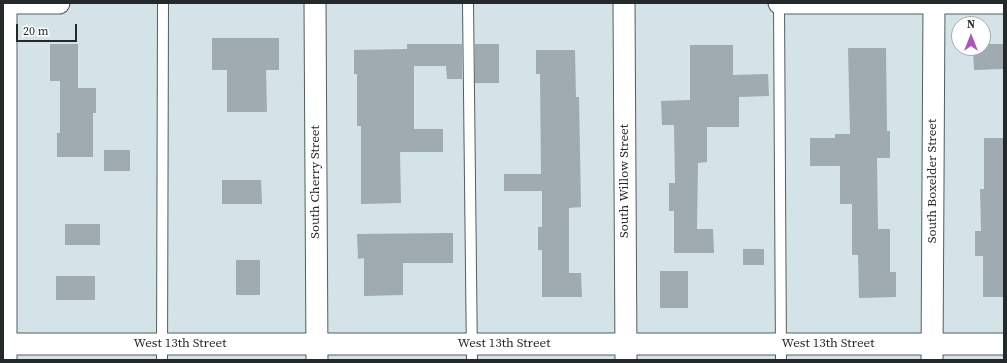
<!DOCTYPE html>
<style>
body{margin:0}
#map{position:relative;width:1007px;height:363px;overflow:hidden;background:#d4e3e7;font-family:"Source Serif 4",serif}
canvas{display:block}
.frame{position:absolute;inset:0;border:4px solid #242a2b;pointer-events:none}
.north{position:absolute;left:951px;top:16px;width:40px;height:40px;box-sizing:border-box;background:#fff;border:1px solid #a7aaaa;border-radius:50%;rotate:0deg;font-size:11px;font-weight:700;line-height:16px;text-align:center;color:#242a2b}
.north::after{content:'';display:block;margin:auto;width:14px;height:18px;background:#af52bc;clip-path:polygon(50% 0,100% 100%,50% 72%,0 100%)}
.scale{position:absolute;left:16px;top:24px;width:61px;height:18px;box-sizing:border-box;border:2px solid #242a2b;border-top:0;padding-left:5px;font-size:12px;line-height:14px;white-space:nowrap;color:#242a2b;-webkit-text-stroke:3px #fff;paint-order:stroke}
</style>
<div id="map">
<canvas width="1007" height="363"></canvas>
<div class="frame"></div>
<div class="north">N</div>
<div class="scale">20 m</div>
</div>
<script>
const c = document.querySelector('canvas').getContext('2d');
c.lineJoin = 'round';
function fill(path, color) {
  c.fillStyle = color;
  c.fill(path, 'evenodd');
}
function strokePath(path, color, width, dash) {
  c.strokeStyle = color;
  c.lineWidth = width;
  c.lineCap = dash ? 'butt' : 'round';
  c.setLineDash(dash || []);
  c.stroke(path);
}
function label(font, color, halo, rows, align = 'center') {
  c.font = font + ' "Source Serif 4",serif';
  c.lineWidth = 4;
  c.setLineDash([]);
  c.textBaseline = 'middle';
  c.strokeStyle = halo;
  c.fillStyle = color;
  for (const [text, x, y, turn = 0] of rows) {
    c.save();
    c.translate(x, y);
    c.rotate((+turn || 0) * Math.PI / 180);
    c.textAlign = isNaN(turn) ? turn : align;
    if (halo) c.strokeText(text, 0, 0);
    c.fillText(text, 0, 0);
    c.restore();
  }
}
fill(new Path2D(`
 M212,38H279V70H266L267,112H227V70H212Z
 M50,44H78V88H96V113H93V157H57V133H60V81H50Z
 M407,44H462V79H447L446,66H414V129H443V152H400L401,203L361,204V126H357V74H354V50L407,49Z
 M475,44H499V83H475Z
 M983,44H1004V69L974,70L973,48H983Z
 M690,45H733V75L768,74L769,96L739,97V127H707V162L698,163L697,229H713L714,253H674V211H669V183H675L674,125H662L661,101L690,100Z
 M848,48H886L887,131H890V158H877L878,229H890V272H896V297L859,298L858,255H852V204H840V166H810V138H835V134H850Z
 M536,50H575L576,97H579L581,207L569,208V273H581L582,297H542V250H538V227H542V191H504V174H541L540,74H536Z
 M984,138H1004V297H983V256H975V231H981L980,189H984Z
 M104,150H130V171H104Z
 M222,180H261L262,204H222Z
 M65,224H100V245H65Z
 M453,233V263H403V295L364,296V258L358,259L357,234Z
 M743,249H764V265H743Z
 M236,260H260V295H236Z
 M660,271H688V308H660Z
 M56,276H95V300H56Z`), '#9faab1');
const service = new Path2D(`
 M468,3L472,360
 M779,3L781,360
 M162,360L163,3`);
const minor = new Path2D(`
 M3,3H59
 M315,3L317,360
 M624,3L626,360
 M779,3H1004
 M3,344H1004
 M6,360V3
 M932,360L934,3`);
strokePath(service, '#525f62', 12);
strokePath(minor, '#525f62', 23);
strokePath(service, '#fff', 10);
strokePath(minor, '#fff', 21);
label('13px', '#242a2b', '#fff', [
 ["South Willow Street",625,181,-90],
 ["South Boxelder Street",933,181,-90],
 ["South Cherry Street",316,182,-90],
 ["West 13th Street",180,344],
 ["West 13th Street",504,344],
 ["West 13th Street",828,344]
]);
</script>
